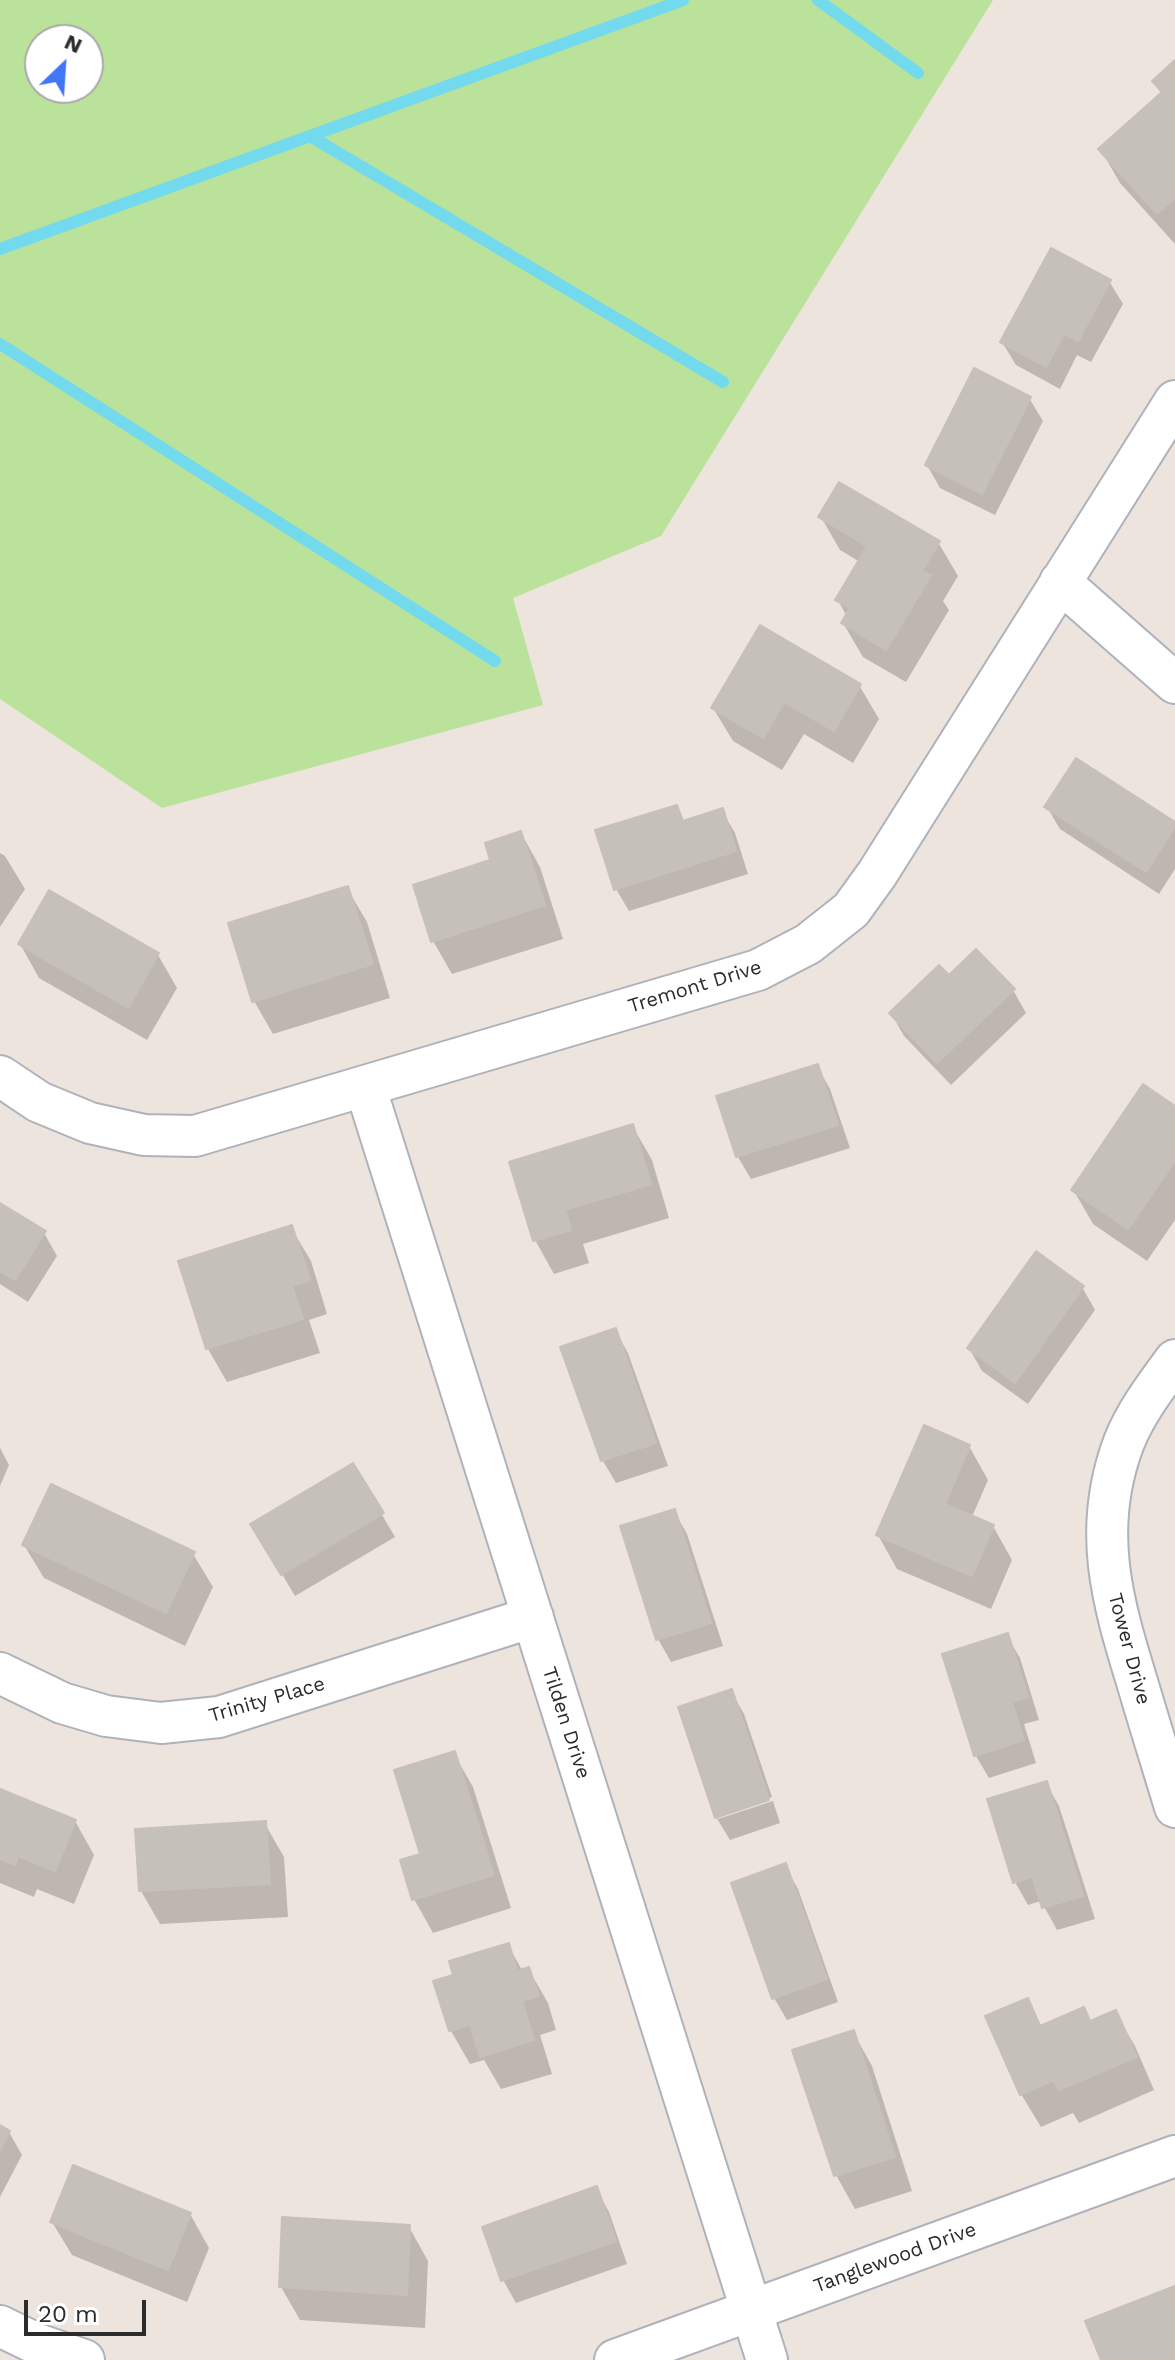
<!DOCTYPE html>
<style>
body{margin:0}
#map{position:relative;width:1175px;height:2360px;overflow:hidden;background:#ede4de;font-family:"Work Sans",sans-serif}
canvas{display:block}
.north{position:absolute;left:24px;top:24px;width:80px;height:80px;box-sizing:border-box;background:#fff;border:2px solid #aaa;border-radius:50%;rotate:25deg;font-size:22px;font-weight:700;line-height:32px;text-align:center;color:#2b2b2b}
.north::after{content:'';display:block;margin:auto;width:28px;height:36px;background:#4177f7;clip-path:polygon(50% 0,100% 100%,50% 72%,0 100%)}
.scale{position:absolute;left:24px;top:2300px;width:122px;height:36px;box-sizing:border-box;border:4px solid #2b2b2b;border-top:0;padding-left:10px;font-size:24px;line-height:28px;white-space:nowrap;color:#2b2b2b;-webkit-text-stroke:6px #fff;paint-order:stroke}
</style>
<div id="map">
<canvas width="1175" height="2360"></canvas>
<div class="north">N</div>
<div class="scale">20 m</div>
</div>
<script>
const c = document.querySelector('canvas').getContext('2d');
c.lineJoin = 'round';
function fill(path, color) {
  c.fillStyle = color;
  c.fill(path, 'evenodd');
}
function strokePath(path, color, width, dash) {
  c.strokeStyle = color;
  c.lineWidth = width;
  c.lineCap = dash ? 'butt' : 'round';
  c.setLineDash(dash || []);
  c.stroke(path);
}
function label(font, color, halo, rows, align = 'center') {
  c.font = font + ' "Work Sans",sans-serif';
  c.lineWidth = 6;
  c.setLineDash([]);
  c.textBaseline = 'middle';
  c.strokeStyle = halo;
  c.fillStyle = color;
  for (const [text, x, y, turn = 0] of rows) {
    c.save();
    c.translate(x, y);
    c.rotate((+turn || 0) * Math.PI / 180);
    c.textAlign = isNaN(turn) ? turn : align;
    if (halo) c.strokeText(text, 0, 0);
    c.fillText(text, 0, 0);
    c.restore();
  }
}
fill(new Path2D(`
 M0,0H993L661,536L513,598L543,705L162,808L0,699ZM40,40H88V88H40Z`), '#bbe29b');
fill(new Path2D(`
 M1175,63V244L1120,183L1101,150L1162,95L1154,82Z
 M1109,281L1123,304L1091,362L1077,355L1060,389L1016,365L1002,342Z
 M1029,398L1043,421L995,515L940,488L927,465Z
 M821,517L938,542L958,576L943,601L949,610L906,682L863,657L843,623L847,617L838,600L860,562L840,550Z
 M859,685L879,719L853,763L804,734L782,770L733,741L713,708Z
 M676,807L685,822L722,811L735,833L748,874L629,911L616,889Z
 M1047,807L1175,824V869L1159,894L1060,829Z
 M521,833L540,867L563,939L452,974L433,941Z
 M0,853L5,856L25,889L0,927Z
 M347,888L367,922L390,998L273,1034L254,1001Z
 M20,944L158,955L177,988L147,1040L39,978Z
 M949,978L1013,990L1026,1013L951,1085L904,1036L891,1013Z
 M817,1066L830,1089L850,1148L751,1179L738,1157L719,1097Z
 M1175,1108V1220L1147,1261L1093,1224L1074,1191Z
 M633,1127L652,1160L669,1218L583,1244L589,1263L554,1274L535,1240L512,1163Z
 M0,1205L44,1233L57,1256L28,1302L0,1284Z
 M291,1228L311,1261L327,1314L309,1320L320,1353L227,1382L208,1349L181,1262Z
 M1082,1287L1095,1310L1028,1404L982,1371L969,1348Z
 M615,1330L628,1353L668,1466L616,1483L603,1461L563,1348Z
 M969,1446L988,1480L972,1517L993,1526L1012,1560L991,1609L897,1569L878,1535Z
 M0,1448L9,1465L0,1486Z
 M353,1465L395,1537L295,1596L253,1525Z
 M674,1511L687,1534L723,1646L671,1662L658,1639Z
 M24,1545L193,1554L213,1587L185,1646L44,1578Z
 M1007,1636L1020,1658L1039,1720L1024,1724L1036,1763L989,1778L976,1756L945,1655Z
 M731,1691L744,1714L772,1797L718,1815V1819L773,1801L780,1823L730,1840L716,1817Z
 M454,1754L473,1787L511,1908L433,1933L414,1899Z
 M1046,1783L1059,1806L1095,1919L1057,1930L1041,1901L1028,1905L1015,1882Z
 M0,1791L75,1821L94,1855L74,1904L37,1889L34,1897L0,1883Z
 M265,1824L284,1857L288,1917L160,1924L141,1891Z
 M785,1866L798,1889L838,2002L787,2020L774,1998Z
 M508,1945L523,1972L529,1970L548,2003L556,2030L540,2035L552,2074L501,2089L484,2060L470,2064L451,2031L436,1982L456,1976Z
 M1027,2000L1042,2027L1084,2009L1091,2023L1115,2012L1135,2046L1154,2090L1079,2123L1073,2113L1041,2127L1021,2094Z
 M853,2032L872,2066L912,2191L855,2209L836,2175Z
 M0,2128L9,2132L22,2155L0,2197Z
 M596,2189L609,2212L627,2264L516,2303L503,2280Z
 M190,2214L209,2248L187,2302L72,2255L52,2222Z
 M409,2227L428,2261L425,2328L300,2320L281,2287Z`), '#0003');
strokePath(new Path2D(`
 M818,0L918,73
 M310,136L723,382
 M0,249L683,0
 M0,344L495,661`), '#73daed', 12);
const building = new Path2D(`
 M1175,60V198L1157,214L1098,149L1162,92L1152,81Z
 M1051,248L1111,280L1078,341L1064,334L1046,367L1000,342Z
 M974,368L1031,397L982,494L925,465Z
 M839,482L940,541L922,571L931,575L886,650L841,623L850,608L835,600L867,546L818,517Z
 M760,625L861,684L834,731L784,702L763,738L711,708Z
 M1076,758L1175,822V827L1146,872L1044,807Z
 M677,805L683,821L723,808L736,851L614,890L595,830Z
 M521,831L545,905L431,942L413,885L490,860L485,843Z
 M348,886L373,964L252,1002L228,923Z
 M49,890L159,953L128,1008L18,944Z
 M976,949L1015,989L937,1063L889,1013L939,965L949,975Z
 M818,1064L838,1125L736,1157L716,1096Z
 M1143,1084L1175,1106V1161L1128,1229L1071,1190Z
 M633,1124L651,1184L565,1210L571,1230L533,1241L509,1162Z
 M0,1203L46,1231L15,1280L0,1271Z
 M292,1225L310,1280L292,1286L303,1319L206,1349L178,1261Z
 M1036,1251L1084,1286L1015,1383L967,1348Z
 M616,1328L656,1443L601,1461L560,1347Z
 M924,1425L970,1445L945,1504L994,1525L972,1576L876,1535Z
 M353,1463L384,1513L281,1575L250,1524Z
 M51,1484L195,1552L166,1613L22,1545Z
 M675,1509L711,1623L656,1640L620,1526Z
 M1008,1633L1028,1697L1012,1702L1024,1740L974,1756L942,1654Z
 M732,1689L769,1800L715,1818L678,1707Z
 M455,1751L494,1875L412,1900L400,1860L420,1854L394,1770Z
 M1047,1781L1083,1896L1042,1908L1032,1877L1013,1883L987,1799Z
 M0,1789L76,1820L55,1871L18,1856L15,1865L0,1859Z
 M266,1821L270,1884L139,1891L135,1829Z
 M786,1863L827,1979L772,1999L731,1883Z
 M509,1943L517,1971L529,1967L539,1996L522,2001L534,2040L480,2057L470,2025L449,2031L433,1981L453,1975L449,1961Z
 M1028,1998L1040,2026L1084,2007L1090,2021L1116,2010L1137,2057L1058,2090L1054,2080L1020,2095L985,2016Z
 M854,2030L895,2157L834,2176L792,2050Z
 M0,2125L10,2131L0,2150Z
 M73,2165L191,2213L168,2270L50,2222Z
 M597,2186L616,2241L501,2281L482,2227Z
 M282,2217L410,2225L407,2295L279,2287Z
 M1175,2286V2360H1101L1085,2321Z`);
fill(building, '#c5c0b9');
strokePath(building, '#c8c0b7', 2);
const minor = new Path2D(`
 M1060,582L1175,683
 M0,1076L39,1102L90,1123L144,1135L195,1136L758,970L808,944L851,910L877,874L1175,401
 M365,1086L767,2360
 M1175,1360C1156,1386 1136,1412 1124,1442C1091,1529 1112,1601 1138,1685C1150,1726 1163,1767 1175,1807
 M0,1673L62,1703L106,1716L161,1723L219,1717L533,1617
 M0,2326L37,2344L84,2360
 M615,2360L1175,2156`);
strokePath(minor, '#aeb2bb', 44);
strokePath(minor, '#fff', 40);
label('20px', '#2b2b2b', '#fff', [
 ["Tremont Drive",695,987,-17],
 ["Tower Drive",1129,1649,75],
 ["Trinity Place",267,1700,-16],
 ["Tilden Drive",566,1723,72],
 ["Tanglewood Drive",895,2258,-20]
]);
</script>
